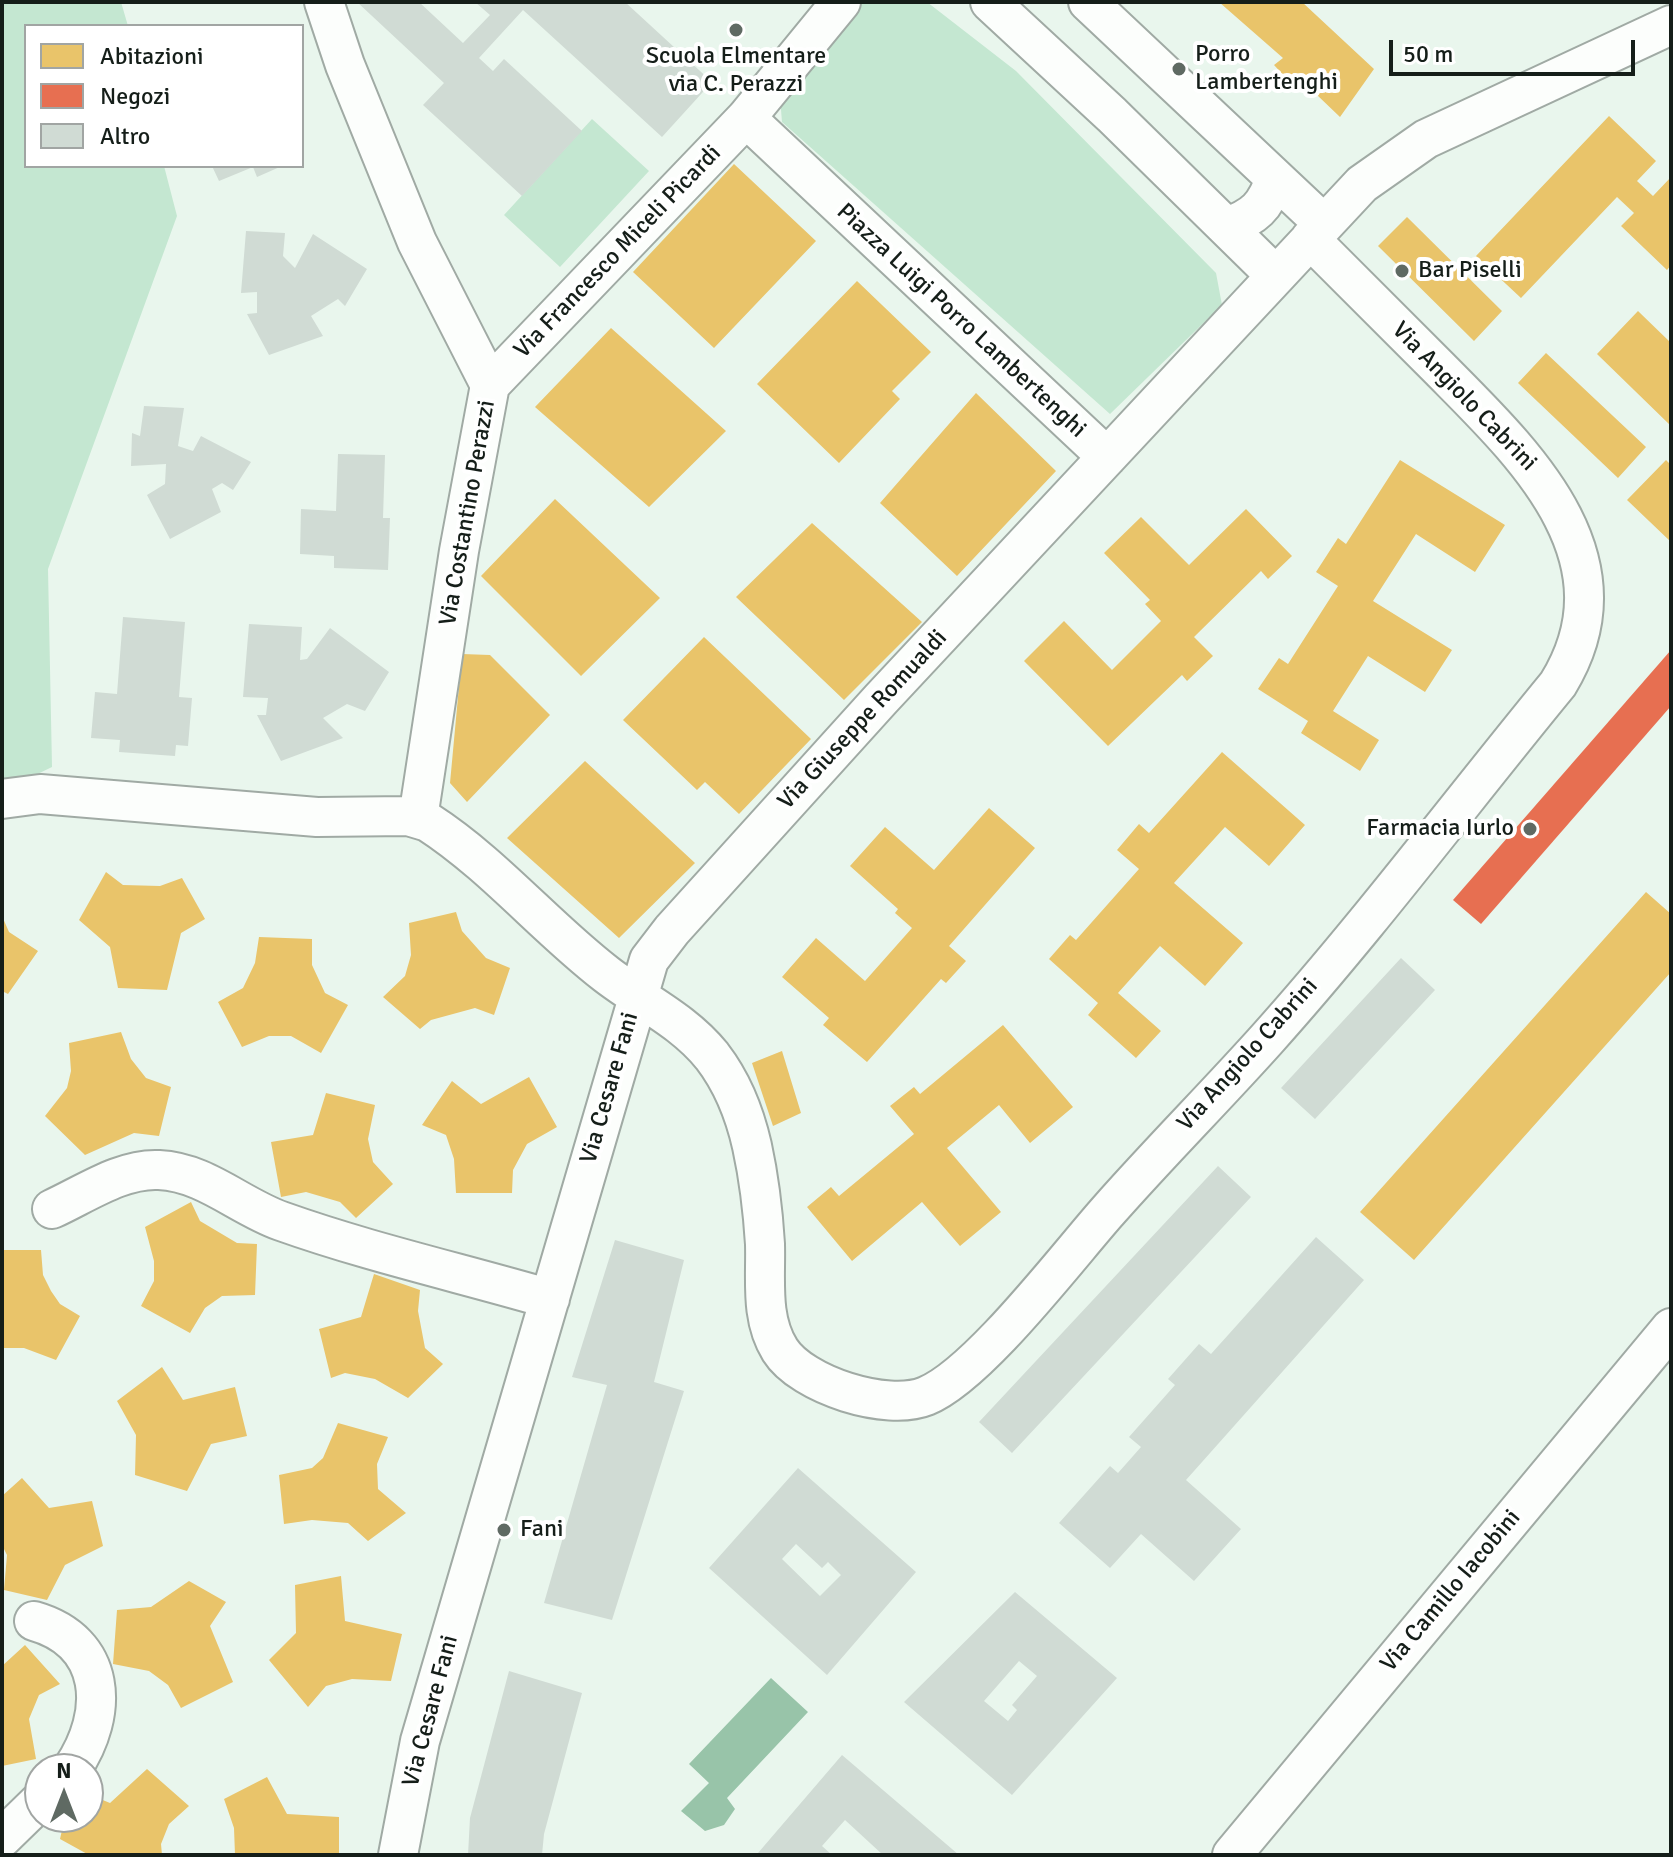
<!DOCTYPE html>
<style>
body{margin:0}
#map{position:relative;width:1673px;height:1857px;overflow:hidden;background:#e9f6ed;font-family:Signika,sans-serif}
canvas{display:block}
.frame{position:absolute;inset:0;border:4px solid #151e19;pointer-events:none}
.legend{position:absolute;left:24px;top:24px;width:280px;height:144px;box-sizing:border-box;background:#fff;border:2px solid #a1a5a3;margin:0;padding:10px 14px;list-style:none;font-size:24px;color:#151e19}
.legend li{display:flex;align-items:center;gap:16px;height:40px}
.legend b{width:40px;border:2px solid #a1a5a3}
.north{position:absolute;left:24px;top:1753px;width:80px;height:80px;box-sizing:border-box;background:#fff;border:2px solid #a1a5a3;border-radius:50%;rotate:0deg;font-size:22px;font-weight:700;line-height:32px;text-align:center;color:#151e19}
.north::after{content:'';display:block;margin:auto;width:28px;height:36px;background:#5f6a63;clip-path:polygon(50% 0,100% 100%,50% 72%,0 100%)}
.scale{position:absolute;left:1389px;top:40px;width:246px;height:36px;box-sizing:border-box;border:4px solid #151e19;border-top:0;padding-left:10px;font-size:24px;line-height:28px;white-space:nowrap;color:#151e19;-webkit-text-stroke:6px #fff;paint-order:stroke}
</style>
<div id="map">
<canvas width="1673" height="1857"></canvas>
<div class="frame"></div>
<ul class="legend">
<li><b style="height:22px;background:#e9c46a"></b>Abitazioni</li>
<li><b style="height:22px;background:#e76f51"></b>Negozi</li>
<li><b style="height:22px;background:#d0dbd4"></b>Altro</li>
</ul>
<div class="north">N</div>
<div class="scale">50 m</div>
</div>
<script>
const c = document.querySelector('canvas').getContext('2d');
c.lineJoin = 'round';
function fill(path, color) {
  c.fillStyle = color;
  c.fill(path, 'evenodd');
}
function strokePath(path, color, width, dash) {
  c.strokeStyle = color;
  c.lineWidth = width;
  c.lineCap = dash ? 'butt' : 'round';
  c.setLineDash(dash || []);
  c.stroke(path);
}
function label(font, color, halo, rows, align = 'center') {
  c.font = font + ' Signika,sans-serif';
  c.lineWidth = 8;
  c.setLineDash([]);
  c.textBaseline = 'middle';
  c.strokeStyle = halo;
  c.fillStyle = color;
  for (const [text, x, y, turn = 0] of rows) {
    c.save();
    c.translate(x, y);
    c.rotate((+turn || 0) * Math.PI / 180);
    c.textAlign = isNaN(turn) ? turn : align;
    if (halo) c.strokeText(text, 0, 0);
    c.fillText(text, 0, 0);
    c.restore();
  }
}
fill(new Path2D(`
 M2,2H121L128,26H26V166H164L177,216L48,569L52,767L21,782L2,784Z
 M863,2H927L1016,71L1216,273L1222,305L1110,414L782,122L780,97L821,42Z
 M592,119L649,171L560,267L504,215Z`), '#c4e7d1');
fill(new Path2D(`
 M771,1678L808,1712L727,1798L735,1809L724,1825L705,1831L681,1811L709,1783L689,1764Z`), '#98c4a9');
fill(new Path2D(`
 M1219,2H1302L1374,69L1340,117L1294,73L1287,79L1274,65L1283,58Z
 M1609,116L1656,161L1637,181L1653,196L1671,177V265L1667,270L1621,226L1634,213L1617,197L1521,298L1476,256Z
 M734,164L816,241L714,348L633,272Z
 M1407,217L1502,311L1474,341L1378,246Z
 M857,281L931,352L892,391L900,399L839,463L757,384Z
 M1638,311L1671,343V426L1597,354Z
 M611,328L726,431L649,507L535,407Z
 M1546,353L1646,447L1618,478L1518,383Z
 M976,393L1056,471L957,576L880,503Z
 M1400,460L1505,525L1475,572L1416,534L1373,601L1452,650L1425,692L1368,656L1333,711L1379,740L1360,771L1301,733L1308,721L1258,689L1279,658L1288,664L1338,586L1316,572L1338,538L1346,544Z
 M1666,460L1671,465V542L1627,500Z
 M555,499L660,598L581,676L481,576Z
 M1246,509L1292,556L1268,579L1261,571L1194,637L1213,656L1187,681L1182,675L1108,746L1024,661L1064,621L1112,670L1161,621L1145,604L1150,600L1104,553L1141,517L1189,565Z
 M812,523L922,622L844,700L736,597Z
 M704,637L811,739L739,814L705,782L697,790L623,720Z
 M462,654L490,655L550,715L467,802L450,783Z
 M1222,752L1305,825L1269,866L1225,827L1174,883L1243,943L1205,986L1160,946L1118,993L1161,1031L1136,1058L1088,1015L1098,1003L1049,959L1070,935L1076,940L1139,869L1117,850L1139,824L1149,833Z
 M585,761L695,863L619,938L507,838Z
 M989,808L1035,848L949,946L966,961L946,983L941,979L867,1062L823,1025L829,1018L782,977L816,938L865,981L912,928L895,913L898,909L850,866L885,827L934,870Z
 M106,872L123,885L160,886L182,878L205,919L181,933L167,990L118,988L110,947L79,920Z
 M1646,892L1671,914V972L1414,1260L1360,1212Z
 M456,912L462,931L486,958L510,968L494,1015L475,1008L431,1020L420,1029L383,997L405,976L411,955L409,923Z
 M2,916L9,932L38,951L8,994L2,991Z
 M259,937L312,939V965L325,993L348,1005L321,1053L291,1036H269L242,1047L218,1002L243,988L255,963Z
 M1003,1025L1073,1107L1030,1143L999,1105L947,1148L1001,1212L960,1246L922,1202L852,1261L807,1207L831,1187L839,1196L914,1134L890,1106L914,1087L920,1094Z
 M121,1032L131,1059L146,1078L171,1087L159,1136L134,1133L85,1155L45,1116L67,1088L71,1071L69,1043Z
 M782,1051L801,1113L773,1126L752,1063Z
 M529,1077L557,1127L527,1144L513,1170L512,1193H456L454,1159L446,1135L422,1125L452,1081L481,1104Z
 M326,1093L375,1105L368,1139L373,1162L393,1184L356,1218L340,1202L306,1192L281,1197L271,1142L313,1135Z
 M191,1202L200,1221L237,1243L257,1244L255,1295L222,1296L205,1308L190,1333L141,1306L154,1281V1261L145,1227Z
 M2,1250H41L43,1275L51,1291L60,1304L80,1316L56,1360L24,1348H2Z
 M374,1274L420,1290L418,1311L425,1348L443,1364L408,1398L375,1379L345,1373L331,1378L319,1329L361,1317Z
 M162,1367L183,1400L235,1387L247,1436L211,1444L187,1491L135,1475L136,1435L117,1401Z
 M338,1423L388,1437L377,1464L378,1489L406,1513L368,1541L348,1523L312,1520L284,1524L279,1475L312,1468L323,1458Z
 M22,1478L49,1508L92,1501L103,1546L65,1565L47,1600L4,1590L7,1555L2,1545V1496Z
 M341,1576L345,1621L402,1634L391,1681L352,1679L326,1686L308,1707L269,1660L296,1633L295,1585Z
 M189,1581L226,1602L210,1626L233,1682L181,1708L168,1685L149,1671L113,1664L117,1610L151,1607Z
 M25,1645L60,1684L39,1695L29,1719L36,1759L2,1766V1666Z
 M147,1769L189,1806L169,1824L161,1844L162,1855H89L60,1839L65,1817H88V1794L110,1803Z
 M267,1777L287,1814L339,1817V1855H235L234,1828L224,1799Z`), '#e9c46a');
fill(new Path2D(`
 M1671,650V706L1481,924L1453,900Z`), '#e76f51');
fill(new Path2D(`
 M357,2H419L463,43L490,15L475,2H625L712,82L662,137L523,10L479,58L493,71L504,59L582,131L522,196L423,105L444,83Z
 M212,166H282L257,177L253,167L219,181Z
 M246,231L285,233L283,256L295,268L313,234L367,269L345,306L338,299L311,316L323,336L269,355L247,314L257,313V292L241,293Z
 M144,406L184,408L178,446L193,451L201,436L251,462L233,490L222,483L212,489L221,512L170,539L147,495L165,484L166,464L131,466L132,433L140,436Z
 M338,454L385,455L383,518H390L388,570L334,568V556L300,554L301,509L336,511Z
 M123,617L185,622L179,697L192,698L188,746L176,745L175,756L119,752L120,740L91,738L95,692L117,694Z
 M249,624L302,627L300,660L307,659L330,628L389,672L365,711L347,704L323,718L343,738L281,761L257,715H266L268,698L243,697Z
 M1401,958L1435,990L1315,1119L1281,1088Z
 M1218,1166L1251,1197L1012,1453L979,1422Z
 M1316,1237L1364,1280L1186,1480L1241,1529L1194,1581L1141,1534L1110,1568L1059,1523L1110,1466L1118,1473L1141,1447L1129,1437L1175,1385L1168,1379L1199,1344L1211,1354Z
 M615,1240L684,1260L654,1382L684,1391L612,1620L544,1603L607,1385L572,1377Z
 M798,1468L916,1572L827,1675L709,1568ZM796,1544L822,1568L828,1562L841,1575L820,1596L782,1559Z
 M1015,1592L1117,1678L1012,1795L904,1702ZM1019,1661L1037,1676L1012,1705L1017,1710L1008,1721L984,1701Z
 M509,1671L582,1693L544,1834L542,1855H468L470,1818Z
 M842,1755L959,1855H883L845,1820L822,1846L832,1855L758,1853Z`), '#d0dbd4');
const street = new Path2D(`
 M324,2L345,65L417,242L490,385L459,551L418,818
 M990,2L1112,115L1275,275
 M1088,2L1324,224
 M746,118L1107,457
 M1227,227C1254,217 1266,207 1275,178
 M490,385L746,118L841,2
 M2,799L40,794L317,817L408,816L428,822C493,864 545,927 606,974C642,1002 683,1020 712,1056C732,1082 745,1115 752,1146C759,1178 763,1212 765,1244C766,1280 760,1318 780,1350C802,1385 887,1412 926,1396C978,1375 1068,1256 1108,1211C1160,1152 1215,1097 1267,1039C1369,925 1461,802 1558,684C1636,557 1522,452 1439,368C1396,325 1353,282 1310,239
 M52,1209C85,1194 122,1168 159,1170C205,1172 239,1206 281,1221C368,1252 461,1273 550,1299
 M34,1621C107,1642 110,1713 72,1769
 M2,1838L40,1801
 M398,1855L420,1741L649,960L672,930L881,699L1362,184L1426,139L1671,25
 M1232,1855L1671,1328`);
strokePath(street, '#a0aaa4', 42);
strokePath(street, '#fcfefc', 38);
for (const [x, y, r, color] of [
 [736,30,8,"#5f6a63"],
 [1179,69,8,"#5f6a63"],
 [1402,271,8,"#5f6a63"],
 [1530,829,8,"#5f6a63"],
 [504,1530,8,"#5f6a63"]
]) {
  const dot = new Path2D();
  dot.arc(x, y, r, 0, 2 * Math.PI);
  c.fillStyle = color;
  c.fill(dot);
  strokePath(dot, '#fff', 3);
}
label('24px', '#151e19', '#fff', [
 ["Porro",1195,55],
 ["Lambertenghi",1195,83],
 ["Scuola Elmentare",736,57,"center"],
 ["via C. Perazzi",736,85,"center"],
 ["Bar Piselli",1418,271],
 ["Farmacia Iurlo",1514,829,"right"],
 ["Fani",520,1530]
], 'left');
label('24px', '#151e19', '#fff', [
 ["Via Francesco Miceli Picardi",618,252,-46],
 ["Piazza Luigi Porro Lambertenghi",961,321,43],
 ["Via Angiolo Cabrini",1464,397,46],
 ["Via Costantino Perazzi",468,513,-80],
 ["Via Giuseppe Romualdi",863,720,-47],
 ["Via Angiolo Cabrini",1248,1055,-48],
 ["Via Cesare Fani",610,1088,-74],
 ["Via Camillo Iacobini",1451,1591,-50],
 ["Via Cesare Fani",431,1711,-75]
]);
</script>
